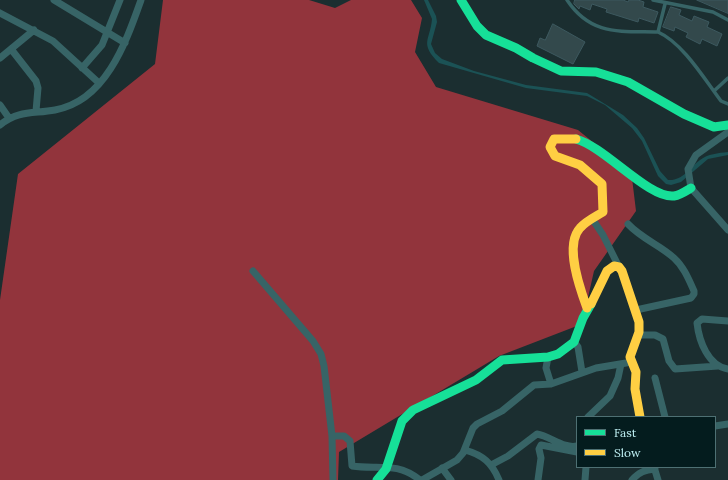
<!DOCTYPE html>
<style>
body{margin:0}
#map{position:relative;width:728px;height:480px;overflow:hidden;background:#1b2e30;font-family:Lora,serif}
canvas{display:block}
.legend{position:absolute;left:576px;top:416px;width:140px;height:52px;box-sizing:border-box;background:#041c1e;border:1px solid #4e7073;margin:0;padding:5px 7px;list-style:none;font-size:12px;color:#beeff2}
.legend li{display:flex;align-items:center;gap:8px;height:20px}
.legend b{width:20px;border:1px solid #4e7073}
</style>
<div id="map">
<canvas width="728" height="480"></canvas>
<ul class="legend">
<li><b style="height:5px;background:#16e098"></b>Fast</li>
<li><b style="height:5px;background:#ffcf43"></b>Slow</li>
</ul>
</div>
<script>
const c = document.querySelector('canvas').getContext('2d');
c.lineJoin = 'round';
function fill(path, color) {
  c.fillStyle = color;
  c.fill(path, 'evenodd');
}
function strokePath(path, color, width, dash) {
  c.strokeStyle = color;
  c.lineWidth = width;
  c.lineCap = dash ? 'butt' : 'round';
  c.setLineDash(dash || []);
  c.stroke(path);
}
fill(new Path2D(`
 M163,0H309L335,8L351,0H411L422,18L415,52L436,87L578,130L615,160L632,178L636,211L594,271L582,324L499,356L339,452L338,480H0V300L18,174L155,64Z`), '#92343c');
fill(new Path2D(`
 M424,0H428L436,16L437,22L431,44L435,53L442,59L474,71L526,85L587,93L623,115L637,128L644,138L660,171L668,180C683,181 689,168 700,160C708,154 718,153 728,152V155L708,159L681,182L671,185L666,184L658,176L642,141L632,128L605,105L587,96L526,88L439,63C419,43 430,41 432,19Z`), '#1b5255');
const building = new Path2D(`
 M575,0H623L628,2L629,0H638L644,2L643,7L658,12L654,23L639,18L638,22L606,12L607,9L592,4L590,10L580,6L579,9L574,4Z
 M697,0H728V13Z
 M671,7L681,10L679,15L692,21L694,16L709,22L707,27L722,34L717,46L702,39L700,44L686,37L688,33L675,27L674,31L663,27Z
 M553,24L585,42L573,64L537,46L540,38L545,40Z`);
fill(building, '#33494c');
strokePath(building, '#3d595f', 1);
strokePath(new Path2D(`
 M567,0C591,36 620,31 658,32C683,43 705,80 721,101L728,104
 M653,0L713,12L728,20
 M658,32L665,4
 M714,91L728,78`), '#376466', 3.5);
strokePath(new Path2D(`
 M54,0L125,43
 M0,13L53,41L99,83
 M11,49L36,81L38,88L36,111
 M0,58L34,30
 M82,68L102,45L120,0
 M0,105L9,118
 M0,125C19,110 33,114 55,110C106,101 126,42 141,0
 M728,132L696,155L688,169L691,188L728,230
 M593,220L603,235L619,267
 M628,224C642,239 660,245 674,258C684,267 689,280 694,291V294L691,298L636,310
 M253,271L313,341L321,354L324,366L332,436L333,480
 M728,321L702,319L697,323C699,341 708,366 728,369
 M638,335H655L663,339L669,361L675,369L718,366
 M574,342L578,347L582,372
 M548,357L546,368L551,384
 M655,378L665,417
 M588,417L610,396L618,378L621,364
 M715,426L728,424
 M332,436H344L350,441L352,466C378,470 396,461 420,480
 M465,450C483,455 492,463 499,480
 M491,465L508,456L537,434C550,436 564,449 577,446
 M654,467L658,480
 M442,468L451,480
 M422,480L457,460L463,453L473,428L477,424L502,411L534,385L551,384L596,368L632,362
 M538,480L541,458L539,449L541,445L577,452
 M585,480L586,467
 M632,480C639,472 645,470 655,469`), '#376466', 7);
strokePath(new Path2D(`
 M461,0L477,26L486,35L516,48L533,58L561,71L596,72L628,82L684,114L714,127L728,125
 M576,139C605,147 649,199 674,196C680,195 686,191 691,188
 M377,480L386,469L402,421L413,410L476,380L502,360L548,357L558,354L574,342L583,318L591,304`), '#16e098', 9);
strokePath(new Path2D(`
 M576,139H554L550,147L555,156L580,165L602,184L603,212C595,217 586,221 580,228C564,245 580,289 587,308
 M591,304L607,271L614,266L619,267L622,271L639,322V332L630,357L636,372L635,389L640,417`), '#ffcf43', 9);
</script>
